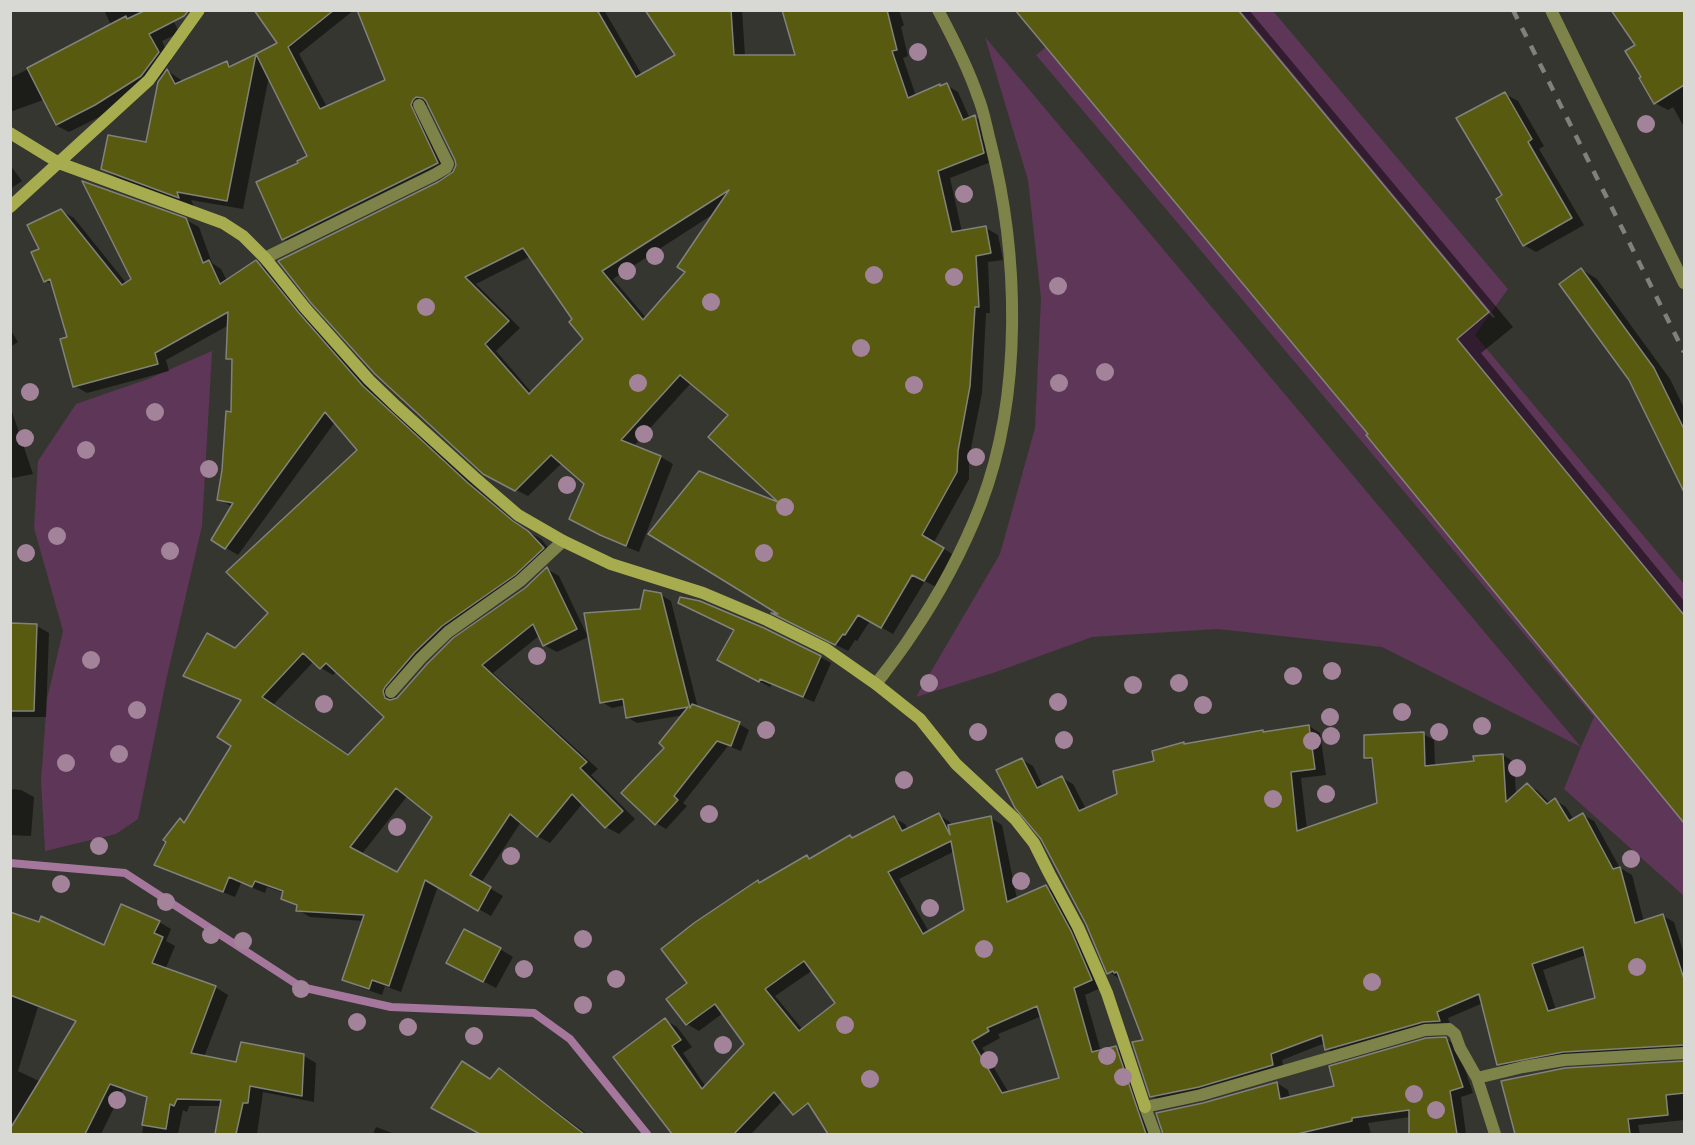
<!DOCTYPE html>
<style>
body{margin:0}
#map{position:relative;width:1695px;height:1145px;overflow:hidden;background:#35362f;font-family:Literata,serif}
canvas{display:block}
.frame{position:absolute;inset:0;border:12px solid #d8d8d4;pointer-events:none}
</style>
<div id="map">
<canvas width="1695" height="1145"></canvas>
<div class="frame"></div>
</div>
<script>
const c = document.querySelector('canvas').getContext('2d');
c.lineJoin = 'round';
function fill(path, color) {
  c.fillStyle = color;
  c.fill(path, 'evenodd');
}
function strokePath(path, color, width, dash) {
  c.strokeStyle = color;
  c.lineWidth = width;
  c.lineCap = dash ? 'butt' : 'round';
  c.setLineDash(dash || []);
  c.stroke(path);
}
fill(new Path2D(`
 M1090,11H1273L1508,289L1475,335L1684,584V896L1564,789L1581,747L1382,647L1217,629L1092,637L996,672L916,697L1000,554L1035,428L1041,298L1028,180L985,37L1581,747L1594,717L1036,55Z
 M212,351L202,526L167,676L138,819L116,834L45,851L41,781L47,699L63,631L34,528L38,461L76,404L148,379Z`), '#5e3658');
fill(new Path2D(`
 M104,10H169L179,33L162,41L171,61L165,69L184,82L227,63L233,67L256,55L259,58L280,43L256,10H354L299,54L327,107L387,81L359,10H604L642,75L677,55L647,10H742L745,56L797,57L784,10H899L904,25L901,27L908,56L903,58L916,96L946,85L958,92L970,119L975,117L987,124L996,160L950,178L962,232L986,228L998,235L1003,260L988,262L990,313H986L982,393L969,458V479L934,542L955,556L936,587L925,581L893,634L870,621L857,641L855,640L848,651L785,619L784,506L730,415L691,383L633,447L661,457L673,464L639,552L614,542L583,525L586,484L562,463L528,496L497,480L438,184L454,173L458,165L429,103L424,107L449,170L295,246L283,239L300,164L309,157L269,76L243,209L191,200L194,206L118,178L102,169L147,144L160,76L156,82L109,112L69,132L55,125L43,100L10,112V78L73,47L111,25ZM715,213L687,271L647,319L613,279ZM531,256L574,319L585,339L532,393L496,351L520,328L476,284Z
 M1014,10H1236L1493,318L1495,317L1240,10H1249L1513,327L1481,353L1684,601V821L1368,435L1370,434L1023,17Z
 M1613,10H1684V127L1673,107L1668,110L1655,103L1643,77L1637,45Z
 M1505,94L1518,101L1544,146L1539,149L1584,225L1536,252L1524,245L1504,196Z
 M10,165L22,181L10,189Z
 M61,211L74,218L127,284L186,220L199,227L212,263L221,269L227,281L256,262L268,269L311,322L376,395L481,492L525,530L541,539L555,556L455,633L427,659L397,694L392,704L547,569L559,576L588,637L557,652L544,645L540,635L493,673L598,769L591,775L635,819L619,834L606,827L583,803L550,843L537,836L521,822L481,883L503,896L491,916L438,886L401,992L385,986L382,995L356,986L344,979L364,921L310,917L298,910V906L282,898L284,893L267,887L265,893L241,883L235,897L169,871L156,864L180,820L186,824L233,745L242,701L198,682L185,675L235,650L270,612L359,450L335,422L238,555L213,540L232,507L219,499L232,413L233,361L227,358L229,325L166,360L169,371L87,393L75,386L69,338L53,285L46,281L41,249ZM314,661L321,668L333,675L337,671L386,717L349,756L273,705ZM408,795L434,817L398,874L361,855Z
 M1581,269L1597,279L1670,379L1684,408V488L1630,379Z
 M10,329L18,342L10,347Z
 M10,406L33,474L13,478L10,476Z
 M661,595L671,601L698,708L739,724L749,730L741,751L728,746L683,803L687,806L666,829L656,823L666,747L684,715L637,723L627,717L625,705L612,708L602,702L641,611Z
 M10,625L37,626L49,633L46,717H10Z
 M820,657L831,663L814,702L772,684L770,687L719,659Z
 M1309,726L1320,733L1326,775L1301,778L1307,830L1379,804L1374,762L1365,757L1423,734L1434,740L1435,766L1475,762L1503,755L1514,762L1516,795L1527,785L1538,791L1550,803L1555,800L1566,807L1574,820L1583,815L1594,821L1620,868L1632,875L1644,922L1663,916L1674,922L1684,954V1051L1510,1070L1498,1064L1483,1003L1448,1018L1451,1027L1338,1056L1327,1049L1325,1043L1282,1060L1284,1071L1163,1103L1152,1096L1145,1041L1120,979L1109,972L1021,759L1033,766L1043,787L1062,778L1073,784L1086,809L1119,795L1156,763L1186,746ZM1586,955L1597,999L1556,1010L1543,970Z
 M10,789L21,790L34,797L31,836L10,835Z
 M939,815L950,822L952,825L991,818L1002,825L1017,899L1046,887L1058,894L1103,987L1085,995L1101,1052L1116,1048L1128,1055L1156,1134H830L813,1108L854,1026L751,1134H673L666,1126L665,1020L677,1027L692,1047L683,1053L706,1087L746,1044L723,1013L699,1031L687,1024L668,999L689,983L758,882L761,884L807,857L811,859L850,836L854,839L894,818L905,824L908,830ZM955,851L966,911L929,932L899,879ZM813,970L837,1004L803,1030L775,996ZM1042,1016L1061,1079L1009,1093L982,1048L1000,1038L998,1034Z
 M10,922L105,947L159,922L171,929L166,941L175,946L165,970L215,987L228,995L204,1057L237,1064L304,1056L316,1063L314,1102L263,1092L257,1134H216L222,1106H189L187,1112L183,1110L178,1134H142L148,1099L131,1090L133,1069L101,1134H10ZM38,1007L77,1022L41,1082L18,1071Z
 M500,949L513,957L496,988L460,969Z
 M1446,1039L1457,1046L1473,1093L1461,1097L1466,1134H1410V1117L1368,1123L1371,1134H1169L1164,1132L1204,1104L1277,1083L1288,1090L1290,1099L1335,1087Z
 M1684,1063V1120L1638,1125L1640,1134H1517L1503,1082L1565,1070Z
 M499,1070L511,1077L587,1134H482L433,1108L491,1080Z
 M376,1127L395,1134H373Z`), '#0007');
strokePath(new Path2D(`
 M10,863L125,873L301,987L391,1007L534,1013L570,1039L647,1134`), '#a6779d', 8);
const building = new Path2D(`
 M146,10H189L184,16L149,34L159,52L141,76L95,105L56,125L27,68L126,16L127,19Z
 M254,10H334L288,47L320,109L385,80L357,10H597L636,77L675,55L645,10H731L734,55H795L782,10H887L897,50L892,51L908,98L940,84V86L947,83L963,120L975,115L984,153L938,171L952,232L986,226L991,253L976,256L979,307H975L970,386L958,451L957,472L922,535L944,548L924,581L912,575L881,628L858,615L845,635L843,634L835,645L771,613L778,614L648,534L699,471L778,502L708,437L728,415L680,375L621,440L661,456L626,546L600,535L569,519L584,484L551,455L515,491L483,474L375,374L311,303L278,261L438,182L453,172L456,165L455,160L426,101L423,98L416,97L413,100L411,105L438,163L282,240L256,182L298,163L297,161L307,156L256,54L277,43ZM729,190L677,267L685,272L643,320L602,271ZM523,248L572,319L569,322L583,339L529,394L485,344L509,321L465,277Z
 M1015,10H1238L1489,312L1457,339L1684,615V823L1366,435L1368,434Z
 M1611,10H1684V85L1654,104L1639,78L1641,77L1625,51L1635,45Z
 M256,54L227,201L177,192L179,198L101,169L108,135L146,142L158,82L167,69L175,84L227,61L229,67Z
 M1505,92L1532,139L1528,142L1572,218L1523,246L1496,199L1502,195L1456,118Z
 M82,181L186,218L203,263L209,260L220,284L256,260L299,313L363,386L468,483L513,521L528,531L544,548L515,575L442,626L415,652L385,687L383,691L385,698L390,700L397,698L427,664L453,638L525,588L547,567L577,629L543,646L533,624L482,665L587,762L580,768L623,811L605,828L572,794L537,837L510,814L470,875L491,887L478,911L425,880L389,986L372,980L369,989L342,980L364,915L296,911L297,905L281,899L283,891L255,881L252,887L229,877L223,892L154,865L166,842L163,840L180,818L184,823L231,746L217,737L241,700L183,676L207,633L235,648L268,613L226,572L357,450L325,412L225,549L211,540L233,503L217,500L222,470L226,411L231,412L232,359H226L228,312L155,353L158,364L73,387L60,339L67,337L50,279L44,282L31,252L39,249L27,225L61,209L122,285L131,279ZM303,653L320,669L326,663L384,717L348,755L262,697ZM396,788L432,817L397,872L350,847Z
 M1581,268L1654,368L1684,429V492L1629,380L1559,284Z
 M644,590L661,593L690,708L692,704L740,722L731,746L717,741L674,796L678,800L655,825L621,793L664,748L659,743L688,707L626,718L623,699L600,703L584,613L640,609Z
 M680,597L700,601L764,628L821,656L803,697L760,679L759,682L717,660L734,630L678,603Z
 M10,623L37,624L34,711H10Z
 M1309,725L1315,769L1291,772L1297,831L1377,803L1372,758H1364V735L1424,732L1425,766L1474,761L1473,756L1503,754L1506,802L1527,783L1547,804L1555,798L1569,821L1583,813L1613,869L1620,867L1635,923L1663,914L1684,979V1045L1563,1052L1497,1065L1479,994L1437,1012L1440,1021L1423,1022L1325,1050L1322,1035L1271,1054L1273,1065L1199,1087L1150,1097L1132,1042L1143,1040L1117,972L1114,973L1113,971L1107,974L1086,924L1041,839L1015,808L996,770L1022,758L1037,788L1062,776L1079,811L1117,794L1113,771L1154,761L1152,751L1184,742V744L1263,730V732ZM1583,947L1595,998L1548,1011L1532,964Z
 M939,813L950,835L948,825L991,816L1007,902L1046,885L1071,931L1092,980L1074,988L1092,1052L1116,1046L1146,1134H828L808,1103L793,1115L774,1092L734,1134H672L613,1057L665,1018L681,1040L672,1046L702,1089L744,1044L715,1004L686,1025L666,999L687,983L661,949L694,923L758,880L759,883L807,855L809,859L850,835L852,838L894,816L902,831ZM951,841L964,910L923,934L888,872ZM804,961L835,1003L799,1031L765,989ZM1037,1006L1059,1078L1002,1093L972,1041L989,1031L987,1028Z
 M121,904L160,921L154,933L163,937L152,963L216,986L191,1053L236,1062L241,1042L304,1054L302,1096L250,1086L248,1103H243L236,1134H215L221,1100L177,1099L174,1106L170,1104L166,1129L142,1125L147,1097L110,1084L85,1134H10V1129L76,1021L10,995V912L39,922L41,916L104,945Z
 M464,929L501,948L483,982L446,963Z
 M1446,1037L1463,1087L1450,1091L1457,1134H1409V1110L1352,1118V1121L1297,1134H1163L1156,1113L1203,1103L1277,1082L1280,1099L1334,1086L1329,1066L1426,1038Z
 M462,1061L490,1079L499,1068L584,1134H480L431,1108Z
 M1684,1061V1093L1666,1095L1668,1115L1628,1119L1630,1134H1515L1501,1081L1565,1068Z`);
fill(building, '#575a0f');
strokePath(building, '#81827a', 1.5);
strokePath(new Path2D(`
 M1551,10L1684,283
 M265,258L434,175L446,168L448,164L419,105
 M876,684C888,668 900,653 911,636C939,595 963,550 981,504C1023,394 1019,253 990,141C986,126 984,111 978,97C968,67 953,38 938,10
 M391,692L421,658L448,632L520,581L563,541
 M1477,1078L1523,1067L1564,1060L1684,1053
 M1155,1134L1145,1107L1201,1095L1425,1030L1449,1029L1455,1034L1460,1048L1477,1078L1495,1134`), '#7e8349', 12);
strokePath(new Path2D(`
 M10,133L59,163L223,223L243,236L265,258L305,308L369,380L396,406L474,477L518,515L563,541L611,564L703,593L767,620L826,649L876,684L920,719L956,764L1015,819L1034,843L1049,873L1078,927L1107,993L1145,1107
 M10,207L149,80L199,10`), '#a7ad4e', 12);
strokePath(new Path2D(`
 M1513,10L1684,352`), '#81817c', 4.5, [10, 10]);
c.fillStyle = '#a28399';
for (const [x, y] of [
 [918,52],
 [1646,124],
 [964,194],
 [655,256],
 [627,271],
 [874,275],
 [954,277],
 [1058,286],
 [711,302],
 [426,307],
 [861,348],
 [1105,372],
 [638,383],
 [1059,383],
 [914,385],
 [30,392],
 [155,412],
 [644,434],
 [25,438],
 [86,450],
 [976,457],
 [209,469],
 [567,485],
 [785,507],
 [57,536],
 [170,551],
 [26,553],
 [764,553],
 [537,656],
 [91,660],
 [1332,671],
 [1293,676],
 [929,683],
 [1179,683],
 [1133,685],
 [1058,702],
 [324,704],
 [1203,705],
 [137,710],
 [1402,712],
 [1330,717],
 [1482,726],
 [766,730],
 [978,732],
 [1439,732],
 [1331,736],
 [1064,740],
 [1312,741],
 [119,754],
 [66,763],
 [1517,768],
 [904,780],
 [1326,794],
 [1273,799],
 [709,814],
 [397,827],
 [99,846],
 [511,856],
 [1631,859],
 [1021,881],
 [61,884],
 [166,902],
 [930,908],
 [211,935],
 [583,939],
 [243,941],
 [984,949],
 [1637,967],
 [524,969],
 [616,979],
 [1372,982],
 [301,989],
 [583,1005],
 [357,1022],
 [845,1025],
 [408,1027],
 [474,1036],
 [723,1045],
 [1107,1056],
 [989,1060],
 [1123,1077],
 [870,1079],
 [1414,1094],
 [117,1100],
 [1436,1110]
]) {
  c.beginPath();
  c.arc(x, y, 9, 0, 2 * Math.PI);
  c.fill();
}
</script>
